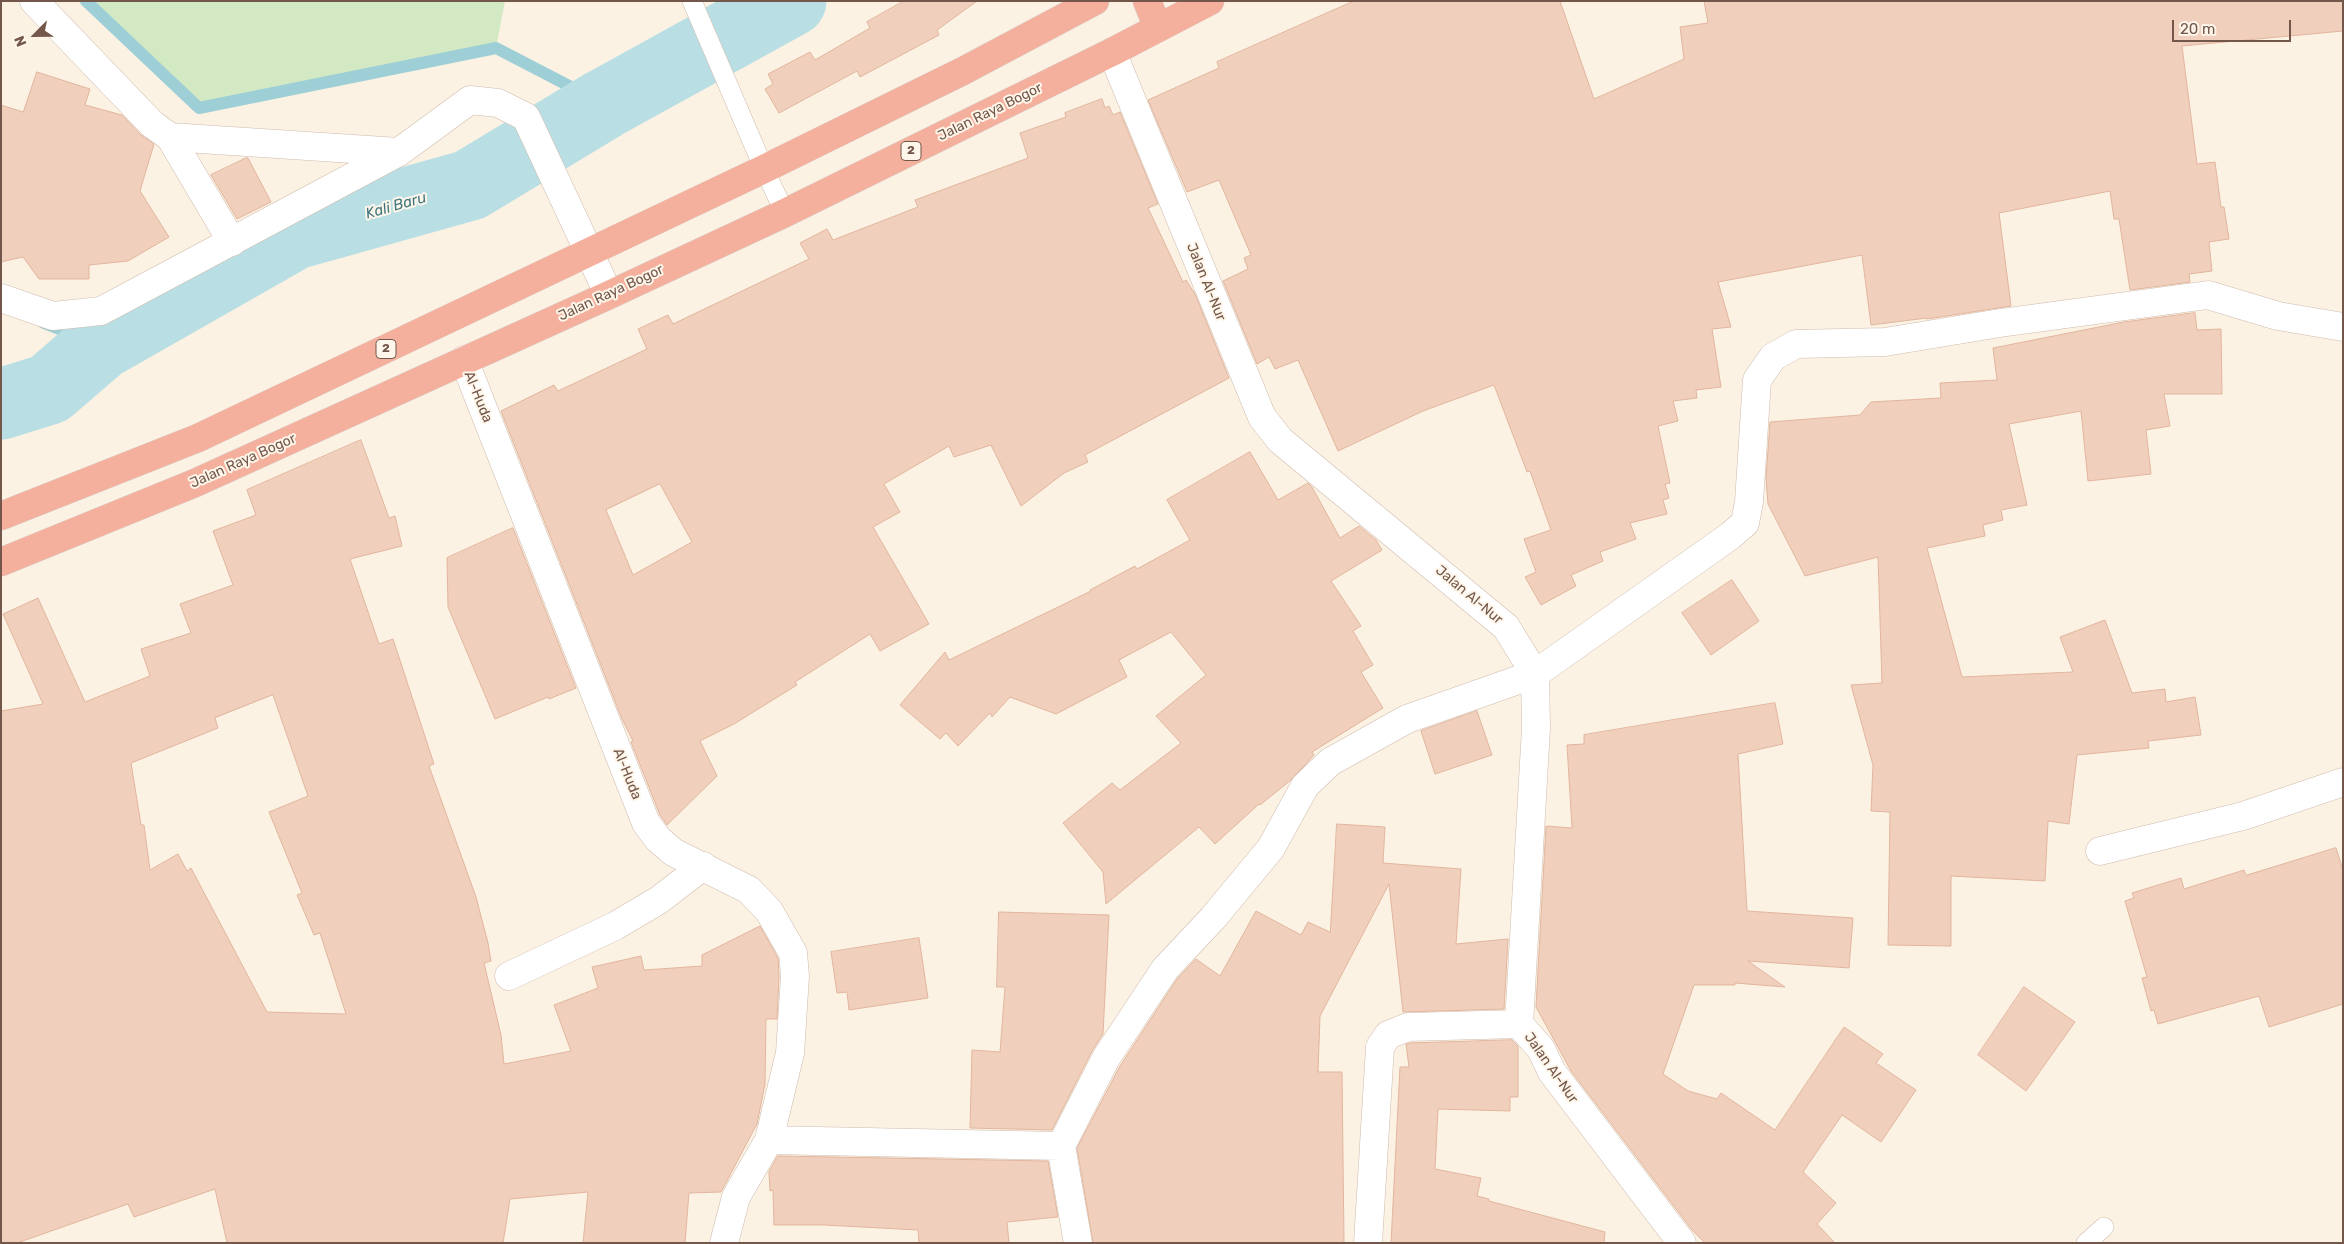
<!DOCTYPE html>
<style>
body{margin:0}
#map{position:relative;width:2344px;height:1244px;overflow:hidden;background:#fbf2e4;font-family:Rubik,sans-serif}
canvas{display:block}
.frame{position:absolute;inset:0;border:2px solid #73574a;pointer-events:none}
.north{position:absolute;left:10px;top:10px;width:50px;height:50px;-webkit-text-stroke:4px #fef6ea;paint-order:stroke;rotate:247deg;font-size:14px;font-weight:700;line-height:20px;text-align:center;color:#73574a}
.north::after{content:'';display:block;margin:auto;width:18px;height:22px;background:#73574a;clip-path:polygon(50% 0,100% 100%,50% 72%,0 100%)}
.scale{position:absolute;left:2172px;top:20px;width:119px;height:22px;box-sizing:border-box;border:2px solid #73574a;border-top:0;padding-left:6px;font-size:15px;line-height:18px;white-space:nowrap;color:#73574a;-webkit-text-stroke:4px #fef6ea;paint-order:stroke}
</style>
<div id="map">
<canvas width="2344" height="1244"></canvas>
<div class="frame"></div>
<div class="north">N</div>
<div class="scale">20 m</div>
</div>
<script>
const c = document.querySelector('canvas').getContext('2d');
c.lineJoin = 'round';
function fill(path, color) {
  c.fillStyle = color;
  c.fill(path, 'evenodd');
}
function strokePath(path, color, width, dash) {
  c.strokeStyle = color;
  c.lineWidth = width;
  c.lineCap = dash ? 'butt' : 'round';
  c.setLineDash(dash || []);
  c.stroke(path);
}
function label(font, color, halo, rows, align = 'center') {
  c.font = font + ' Rubik,sans-serif';
  c.lineWidth = 4;
  c.setLineDash([]);
  c.textBaseline = 'middle';
  c.strokeStyle = halo;
  c.fillStyle = color;
  for (const [text, x, y, turn = 0] of rows) {
    c.save();
    c.translate(x, y);
    c.rotate((+turn || 0) * Math.PI / 180);
    c.textAlign = isNaN(turn) ? turn : align;
    if (halo) c.strokeText(text, 0, 0);
    c.fillText(text, 0, 0);
    c.restore();
  }
}
fill(new Path2D(`
 M86,1H505L496,48L199,108Z`), '#d3e9c3');
strokePath(new Path2D(`
 M86,1L199,108L496,48L604,104
 M44,323L100,345`), '#9fcfd6', 12);
strokePath(new Path2D(`
 M1,404L49,389L100,345L295,234L470,185L604,104L791,1`), '#b9dfe4', 71);
const building = new Path2D(`
 M904,1H977L937,30L939,35L860,77L857,71L779,113L765,89L773,84L768,74L810,52L815,60L870,28L867,22Z
 M1354,1H1560L1594,99L1684,59L1680,27L1708,23L1704,1H2343V31L2182,46L2197,164L2215,162L2221,207H2224L2229,239L2209,242L2212,271L2189,274L2190,282L2130,290L2119,219H2114L2110,191L1999,213L2011,306L1927,319V318L1871,325L1862,255L1718,282L1731,327L1712,329L1721,387L1696,390L1697,398L1673,401L1678,421L1658,426L1670,483L1665,484L1669,498L1663,500L1667,514L1630,523L1636,539L1600,552L1603,561L1571,575L1576,586L1541,605L1525,577L1536,572L1524,539L1551,530L1530,471L1527,472L1494,385L1423,411L1338,451L1298,360L1275,369L1269,357L1257,364L1223,281L1248,269L1244,258L1251,255L1219,180L1187,192L1148,100L1219,68L1217,62Z
 M37,72L90,89L85,105L122,115L141,135L154,144L140,191L169,237L128,261L89,265V279H39L23,257L1,262V105L23,112Z
 M1102,99L1105,108L1109,106L1113,115L1120,112L1158,204L1148,208L1183,282L1186,280L1195,294L1229,378L1085,455L1088,462L1064,473L1021,506L991,445L954,457L949,446L884,484L900,512L873,527L929,624L880,651L870,634L795,682L797,685L734,724L700,741L717,776L667,825L660,815L631,742L633,741L622,719L501,411L554,385L558,391L647,349L638,329L668,315L673,324L809,259L800,243L827,229L833,240L918,207L915,200L1028,158L1020,133L1066,117L1065,113ZM660,484L692,542L633,575L606,510Z
 M246,158H248L271,202L237,219L211,175Z
 M2195,313L2197,330L2221,329L2222,394H2164L2170,426L2146,430L2151,474L2088,481L2081,411L2009,424L2027,505L2001,510L2003,520L1983,525L1985,536L1927,548L1962,677L2073,672L2060,637L2105,620L2132,693L2165,689L2166,702L2195,697L2201,735L2148,741L2149,748L2077,755L2069,824L2048,821L2045,881L1951,876V946L1888,945L1890,812L1871,811L1873,765L1851,685L1882,683L1878,557L1805,576L1768,504L1766,478L1770,422L1860,415L1871,402L1941,398L1940,383L1997,380L1993,348L2124,322Z
 M361,440L389,518L395,516L402,546L350,559L379,644L393,639L434,764L429,766L476,897L488,943L491,961L484,963L501,1035L504,1064L571,1051L554,1005L598,988L592,967L641,956L644,970L702,966V955L760,926L778,958L779,976L777,1019H766L765,1084L757,1124L721,1192L689,1193L685,1243H583L588,1192L510,1199L503,1243H227L215,1189L134,1217L128,1204L17,1243H1V711L43,704L3,614L38,598L85,702L150,676L141,649L191,633L180,604L233,585L213,531L256,515L247,490ZM273,695L308,796L269,812L302,893L297,895L314,935L320,933L346,1014L267,1012L191,868L187,871L178,854L150,870L144,825H141L131,763L218,728L215,718Z
 M1250,452L1278,500L1308,483L1312,487L1340,538L1359,526L1376,540L1382,550L1331,581L1361,626L1353,631L1373,665L1361,672L1383,708L1312,752L1314,755L1291,780L1260,805L1259,804L1215,844L1199,827L1106,904L1103,872L1063,823L1112,783L1120,790L1181,743L1156,716L1206,675L1171,632L1119,660L1127,677L1056,714L1010,697L992,717L990,713L958,746L946,733L940,739L900,705L945,652L949,660L1091,591L1090,590L1135,566L1137,569L1190,540L1167,500Z
 M513,528L576,688L549,699L548,697L495,719L448,607L447,558Z
 M1732,580L1759,621L1711,655L1682,613Z
 M1775,703L1783,744L1738,754L1747,911L1853,918L1849,968L1748,961L1785,987L1735,983V985H1694L1663,1074L1688,1091L1717,1099L1721,1093L1775,1130L1844,1027L1883,1054L1876,1063L1916,1090L1881,1142L1842,1115L1803,1172L1836,1203L1817,1224L1835,1243H1705L1692,1230L1571,1071L1536,1007L1546,826L1572,828L1567,745L1584,744V735Z
 M1477,711L1492,755L1435,774L1421,731Z
 M1337,824L1385,827L1383,863L1461,869L1456,944L1508,939L1504,1009L1403,1012L1389,884L1320,1016L1318,1072H1342L1344,1243H1093L1077,1148L1120,1066L1177,979L1196,959L1220,976L1256,911L1301,935L1308,922L1330,932Z
 M2336,848L2343,870V1004L2269,1027L2259,996L2158,1024L2154,1010L2151,1011L2142,978L2147,977L2125,901L2134,898L2132,893L2181,878L2184,889L2244,870L2246,875Z
 M999,912L1109,915L1103,1034L1092,1051L1052,1130L970,1128L972,1050L1000,1052L1005,987H997Z
 M919,938L928,998L849,1010L847,992L837,993L831,952Z
 M2024,987L2075,1022L2026,1091L1978,1055Z
 M1512,1040L1518,1046V1097H1510V1111L1438,1109L1435,1169L1481,1178L1477,1196L1489,1199V1201L1605,1232L1604,1243H1391L1400,1067H1409L1406,1044L1411,1043Z
 M778,1156L1048,1161L1058,1217L1007,1222L1009,1243H919L918,1230L824,1225H774L773,1190L770,1191L769,1172Z`);
fill(building, '#f0cfbc');
strokePath(building, '#e2b59d', 1);
const lane = new Path2D(`
 M692,1L764,169L785,213
 M2086,1243L2104,1227`);
const street = new Path2D(`
 M34,1L152,124L170,137L399,152L470,100L498,103L526,117L609,295
 M1112,52L1262,417L1280,440L1506,627L1535,674L1536,728L1519,1024L1541,1049L1552,1072L1682,1243
 M170,137L232,242
 M1,298L53,316L101,311L399,152
 M464,360L646,823L658,839L673,852L749,890L769,911L793,953L795,976L790,1053L769,1140L736,1197L724,1243
 M2100,851L2243,816L2343,782
 M509,976L615,926L659,900L703,866
 M769,1140L1061,1146
 M1078,1243L1061,1146L1106,1058L1165,969L1213,918L1271,848L1305,786L1330,762L1407,719L1535,674L1730,536L1745,523L1749,502L1757,380L1773,357L1796,344L1885,342L2000,323L2208,295L2278,316L2343,327
 M1368,1243L1380,1047L1388,1035L1408,1027L1519,1024`);
const highway = new Path2D(`
 M1147,1L1158,28
 M1,516L198,438L764,169L963,71L1095,1
 M1,562L195,483L609,295L785,213L1112,52L1210,1`);
strokePath(lane, '#cfbbae', 20);
strokePath(street, '#cfbbae', 29);
strokePath(highway, '#dbd3d0', 29);
strokePath(lane, '#fff', 19);
strokePath(street, '#fff', 28);
strokePath(highway, '#f4b09c', 28);
for (const [x, y, w] of [
 [911,151,20],
 [386,349,20]
]) {
  const box = new Path2D();
  box.roundRect(x - w / 2, y - 9.5, w, 19, 4);
  c.fillStyle = '#fef6ea';
  c.fill(box);
  strokePath(box, '#73574a', 1);
}
label('bold 12px', '#73574a', null, [
 ["2",911,151],
 ["2",386,349]
]);
label('14px', '#73574a', '#fef6ea', [
 ["Jalan Raya Bogor",990,112,-26],
 ["Jalan Al-Nur",1206,282,68],
 ["Jalan Raya Bogor",611,293,-25],
 ["Al-Huda",478,397,68],
 ["Jalan Raya Bogor",243,461,-24],
 ["Jalan Al-Nur",1469,595,40],
 ["Al-Huda",627,774,68],
 ["Jalan Al-Nur",1551,1068,55]
]);
label('italic 15px', '#42777f', '#fef6ea', [
 ["Kali Baru",396,206,-16]
]);
</script>
